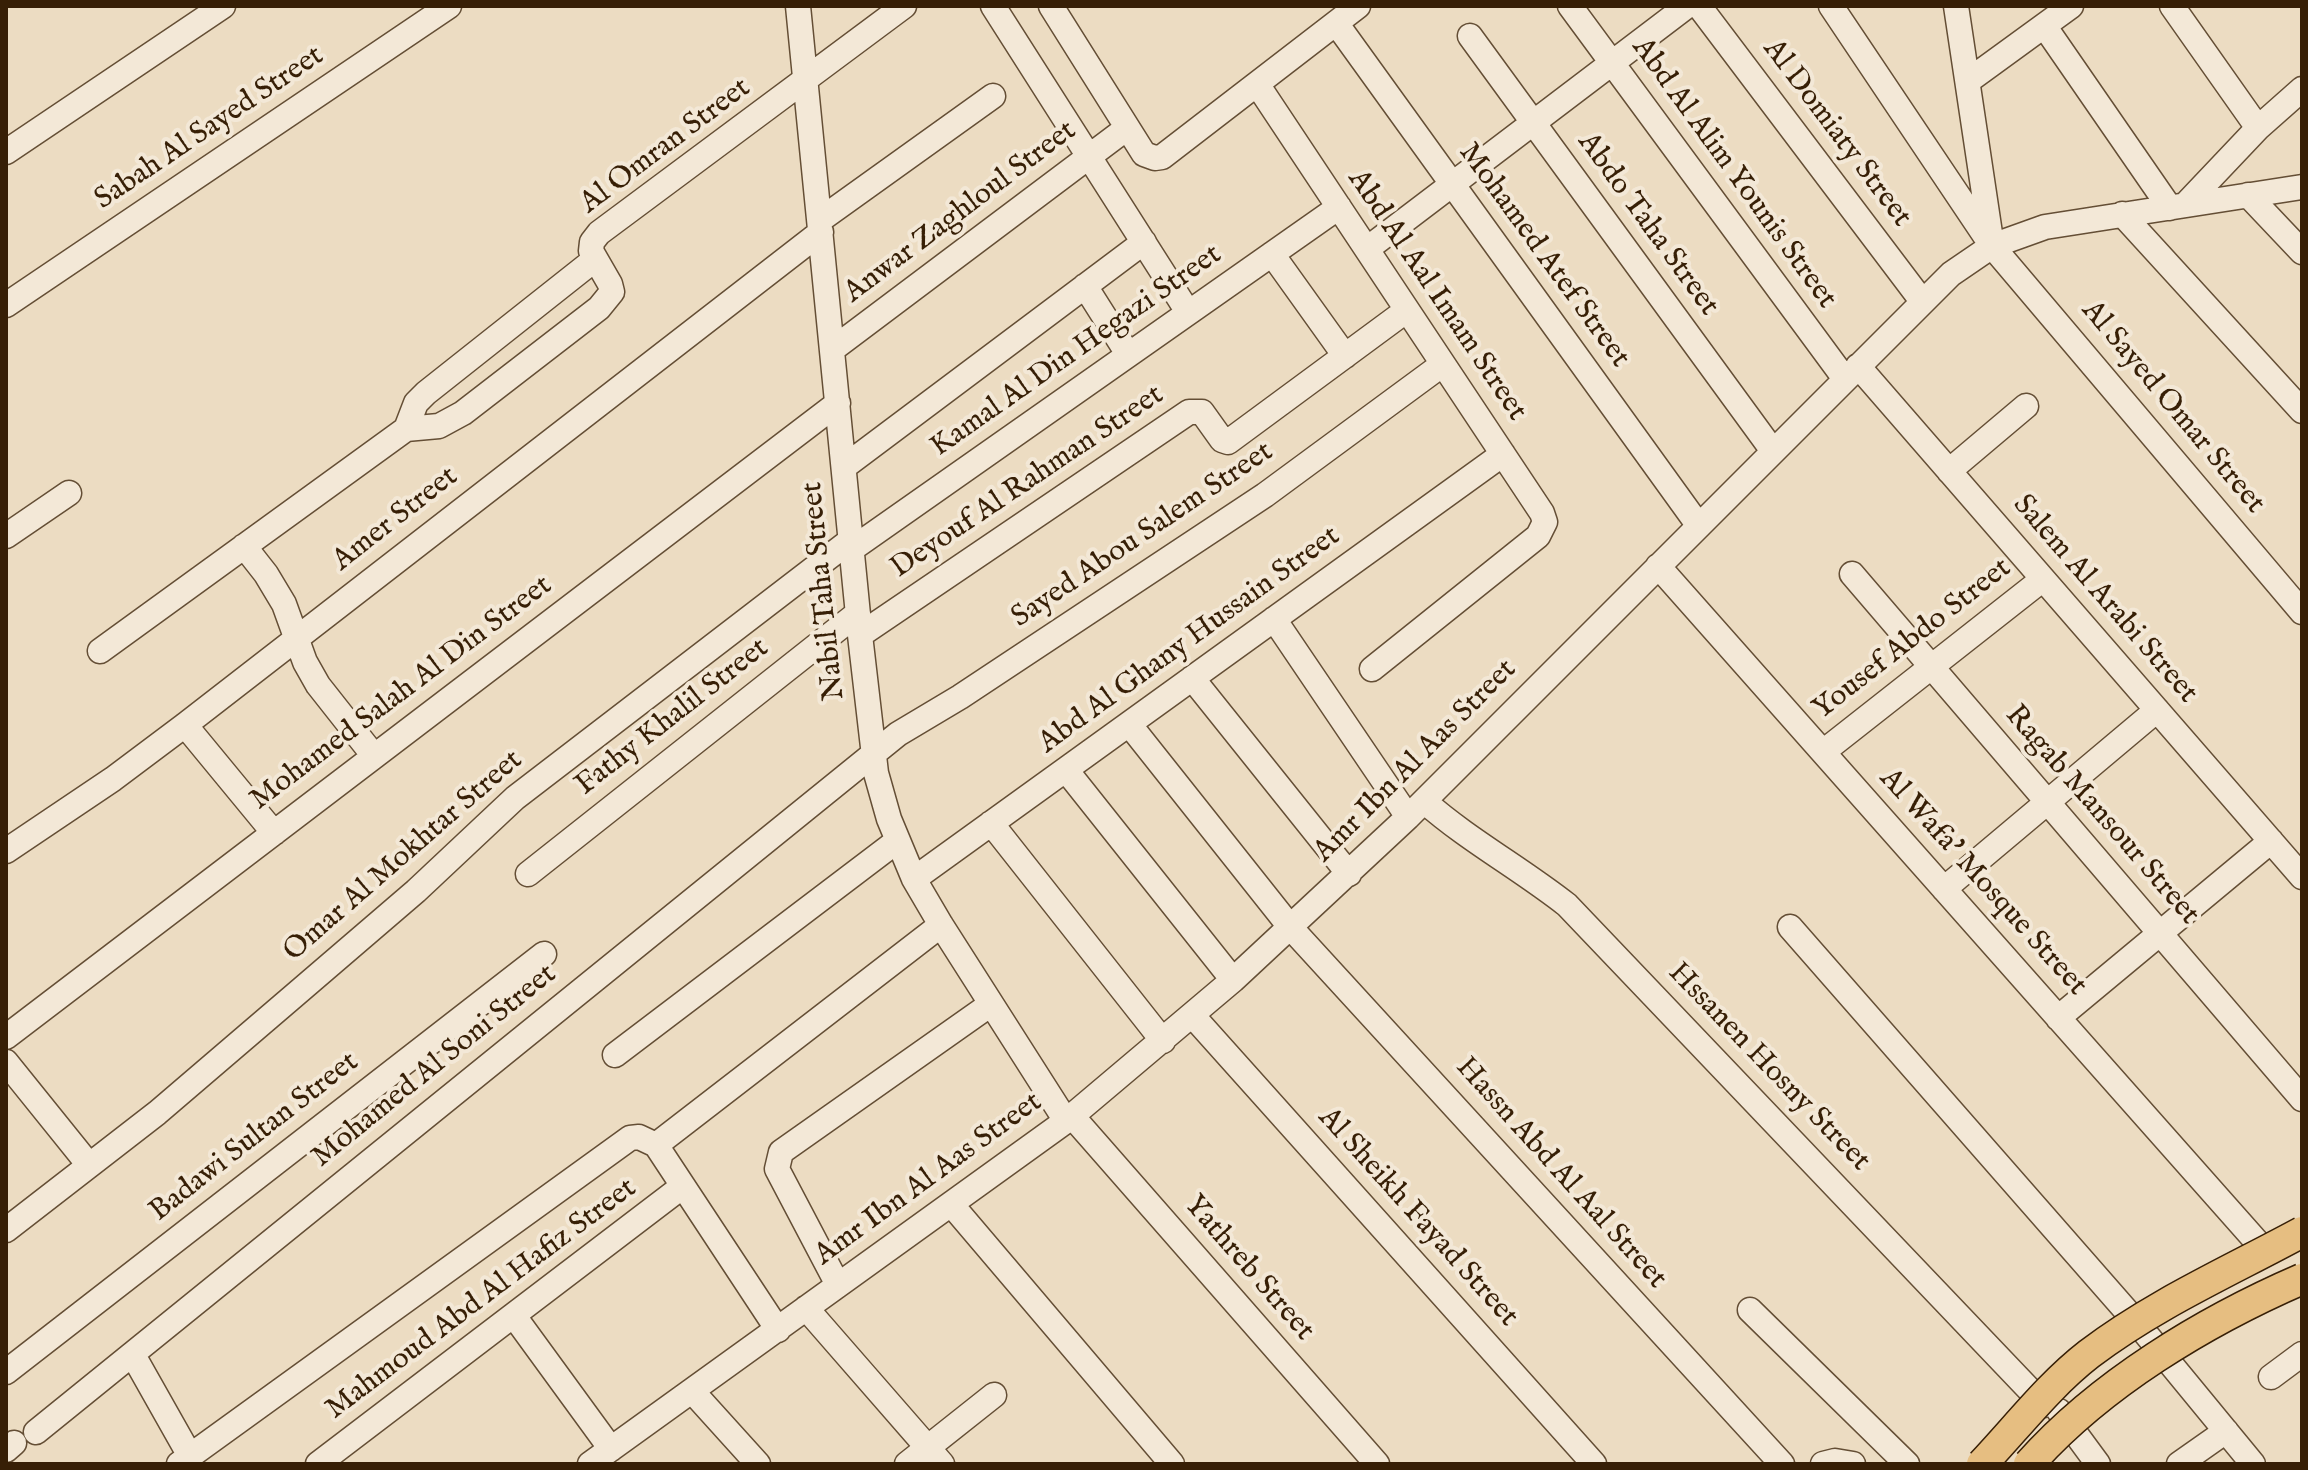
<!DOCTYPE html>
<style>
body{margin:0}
#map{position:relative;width:2308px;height:1470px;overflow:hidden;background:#ecdcc2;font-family:"IM FELL English",serif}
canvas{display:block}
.frame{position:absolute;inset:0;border:8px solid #371f06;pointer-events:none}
</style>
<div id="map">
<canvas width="2308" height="1470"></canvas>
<div class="frame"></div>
</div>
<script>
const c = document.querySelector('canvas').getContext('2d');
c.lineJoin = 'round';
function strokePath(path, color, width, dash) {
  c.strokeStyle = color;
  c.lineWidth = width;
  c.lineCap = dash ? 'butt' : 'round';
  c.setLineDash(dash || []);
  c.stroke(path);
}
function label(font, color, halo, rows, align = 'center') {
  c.font = font + ' "IM FELL English",serif';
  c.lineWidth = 8;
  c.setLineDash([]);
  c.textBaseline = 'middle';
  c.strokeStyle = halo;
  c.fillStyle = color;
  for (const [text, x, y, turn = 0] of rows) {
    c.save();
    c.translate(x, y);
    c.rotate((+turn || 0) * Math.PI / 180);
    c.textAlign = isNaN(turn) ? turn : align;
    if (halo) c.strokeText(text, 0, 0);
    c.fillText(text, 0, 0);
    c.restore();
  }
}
const minor = new Path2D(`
 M798,6L860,635L876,773L889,819L914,879L941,925L1066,1121
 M993,6L1188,312
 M1051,6L1144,154L1155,158L1162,157L1358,6
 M1570,6L1845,379
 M1699,6L1922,301
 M1831,6L1992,246L2302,612
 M1956,6L1991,240
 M2172,6L2258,128
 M1336,23L1699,526
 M2045,27L2170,208
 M1470,36L1773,451
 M1968,81L2071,6
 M1257,84L1542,513L1545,522L1538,536L1372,669
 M6,152L223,6
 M2248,195L2302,252
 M2185,205L2258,128L2302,89
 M2122,214L2302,411
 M820,220L993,96
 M1367,249L1687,6
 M1272,254L1345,356
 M1085,286L1128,354
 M6,305L449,6
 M833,349L1127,128
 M1858,366L2302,877
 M406,429L416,403L426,393L594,260
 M844,467L1144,242
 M1949,471L2026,406
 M6,536L69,493
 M244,546L266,574L284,604L305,662L318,685L374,756
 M852,549L1339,207
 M1658,566L2257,1242
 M1852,574L2302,1099
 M1274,619L1408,817
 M860,635L1189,412H1202L1222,440L1228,442L1407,310
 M100,651L406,429L439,426L463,413L599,308L612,292L610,284L591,251L592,242L599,233L904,6
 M1192,678L1349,874
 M1129,724L1291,928L1782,1464
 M185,725L274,833
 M1823,752L2043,579
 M1066,770L1233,980
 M1424,801C1468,840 1520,868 1567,905L2044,1405
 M991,823L1163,1041
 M6,851L113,779L185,725L821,232
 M528,874L858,613
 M914,879L1503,454
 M1944,889L2157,710
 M1790,927L2137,1323L2253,1464
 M1192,1015L1594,1464
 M2058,1018L2271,841
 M6,1037L838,403
 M615,1055L897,841
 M6,1062L89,1165
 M1072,1116L1377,1464
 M656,1145L941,925
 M951,1204L1172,1464
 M6,1230L157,1113L296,994L416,891L515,798L851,540
 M838,1285L777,1169L781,1152L991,1004
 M806,1308L942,1464
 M1750,1310L1907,1464
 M514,1316L611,1449
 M133,1355L190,1456
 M6,1372L544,954
 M2271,1377L2302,1354
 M692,1391L758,1464
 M2059,1411L2098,1464
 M36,1432L898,734L960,697L1265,495L1443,364
 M6,1450L14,1443
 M179,1464L630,1138L639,1137L656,1145L778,1330
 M318,1464L683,1186
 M590,1464L1066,1121L1233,980L1408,817L1951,274L1992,246L2045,227L2302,187
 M907,1464L994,1395
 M1823,1464L1835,1461L1853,1464
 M2179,1464L2226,1431`);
strokePath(minor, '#644e35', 27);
strokePath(minor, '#f3e8d7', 24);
const majorBridge = new Path2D(`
 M1982,1464C2017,1427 2049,1385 2089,1354C2155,1304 2230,1271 2302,1232
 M2029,1464C2100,1384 2205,1321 2302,1279`);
strokePath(majorBridge, '#371f06', 33, []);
strokePath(majorBridge, '#e6be81', 30);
label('30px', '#371f06', '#f3e8d7', [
 ["Sabah Al Sayed Street",210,129,-34],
 ["Al Domiaty Street",1836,134,53],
 ["Al Omran Street",666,147,-37],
 ["Abd Al Alim Younis Street",1733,174,54],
 ["Anwar Zaghloul Street",961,213,-37],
 ["Abdo Taha Street",1647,225,54],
 ["Mohamed Atef Street",1543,256,54],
 ["Abd Al Aal Imam Street",1436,296,56],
 ["Kamal Al Din Hegazi Street",1077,352,-35],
 ["Al Sayed Omar Street",2172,408,50],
 ["Deyouf Al Rahman Street",1028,483,-34],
 ["Amer Street",396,520,-38],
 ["Sayed Abou Salem Street",1143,536,-34],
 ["Nabil Taha Street",825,591,-96],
 ["Salem Al Arabi Street",2104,600,49],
 ["Yousef Abdo Street",1913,640,-38],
 ["Abd Al Ghany Hussain Street",1190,641,-36],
 ["Mohamed Salah Al Din Street",402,694,-37],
 ["Fathy Khalil Street",673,718,-38],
 ["Amr Ibn Al Aas Street",1416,762,-45],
 ["Ragab Mansour Street",2101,816,49],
 ["Omar Al Mokhtar Street",404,857,-41],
 ["Al Wafa' Mosque Street",1982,883,48],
 ["Mohamed Al Soni Street",435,1067,-39],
 ["Hssanen Hosny Street",1768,1068,46],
 ["Badawi Sultan Street",255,1138,-38],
 ["Hassn Abd Al Aal Street",1560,1174,48],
 ["Amr Ibn Al Aas Street",929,1180,-36],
 ["Al Sheikh Fayad Street",1417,1218,48],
 ["Yathreb Street",1248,1269,49],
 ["Mahmoud Abd Al Hafiz Street",482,1300,-37]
]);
</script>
